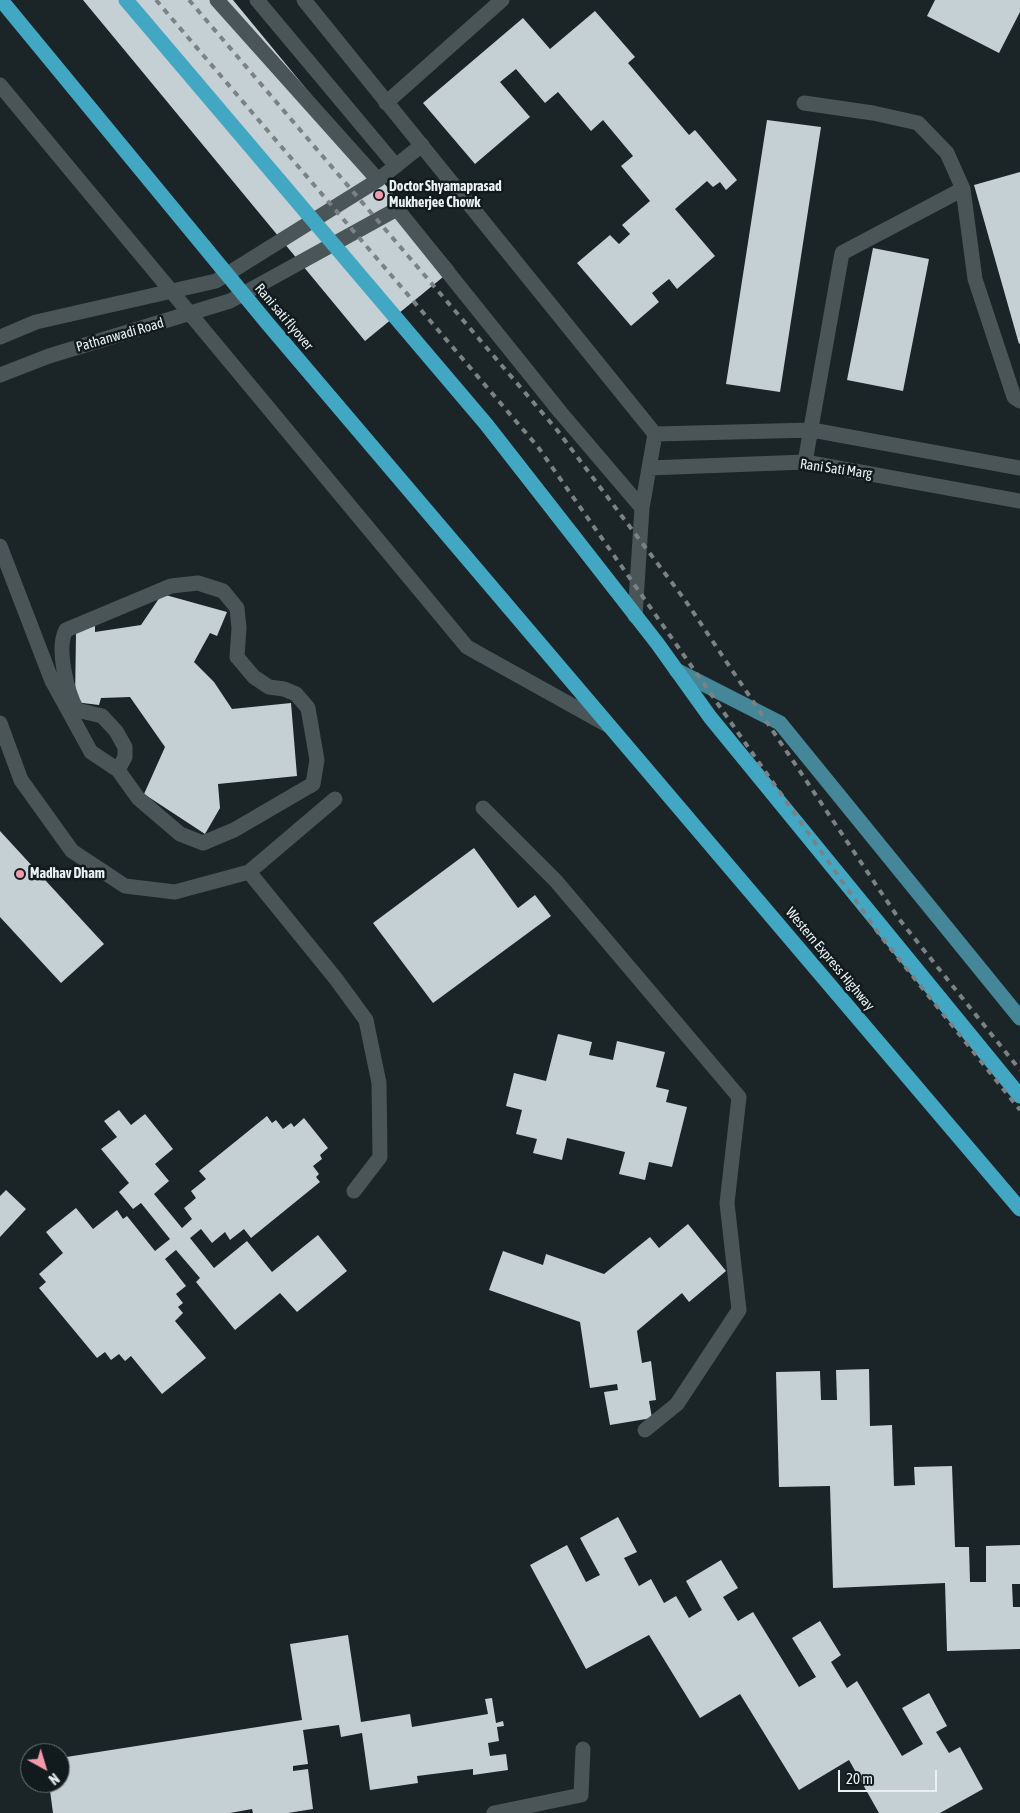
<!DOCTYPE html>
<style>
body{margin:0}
#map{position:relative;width:1020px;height:1813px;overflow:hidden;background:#1b2427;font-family:"Asap Condensed",sans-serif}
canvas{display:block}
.north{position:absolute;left:20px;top:1743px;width:50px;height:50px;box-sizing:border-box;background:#111b1d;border:1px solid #687173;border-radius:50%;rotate:141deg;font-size:14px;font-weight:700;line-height:20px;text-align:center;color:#ebf1f3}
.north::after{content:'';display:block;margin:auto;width:18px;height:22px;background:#f39aaa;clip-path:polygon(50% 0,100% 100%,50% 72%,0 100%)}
.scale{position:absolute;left:838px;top:1770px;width:99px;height:22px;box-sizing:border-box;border:2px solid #ebf1f3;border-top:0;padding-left:6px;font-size:15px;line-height:18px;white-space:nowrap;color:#ebf1f3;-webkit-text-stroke:4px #111b1d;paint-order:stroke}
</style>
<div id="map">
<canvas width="1020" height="1813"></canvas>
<div class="north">N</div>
<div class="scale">20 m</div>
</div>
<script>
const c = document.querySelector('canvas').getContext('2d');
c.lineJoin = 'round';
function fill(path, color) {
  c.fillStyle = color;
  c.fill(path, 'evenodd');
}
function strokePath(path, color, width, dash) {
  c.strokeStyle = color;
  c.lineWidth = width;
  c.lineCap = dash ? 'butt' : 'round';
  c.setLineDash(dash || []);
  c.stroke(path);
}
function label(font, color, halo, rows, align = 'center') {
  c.font = font + ' "Asap Condensed",sans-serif';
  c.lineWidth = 5;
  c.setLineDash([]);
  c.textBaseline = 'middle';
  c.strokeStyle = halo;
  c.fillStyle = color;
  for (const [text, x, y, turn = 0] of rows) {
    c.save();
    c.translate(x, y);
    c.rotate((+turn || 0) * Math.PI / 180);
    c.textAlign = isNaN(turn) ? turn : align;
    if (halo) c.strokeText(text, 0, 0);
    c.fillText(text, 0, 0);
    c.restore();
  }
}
fill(new Path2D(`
 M83,0H233L454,268L365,341Z
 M935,0H1020V12L999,53L927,16Z
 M595,11L635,57L628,63L689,135L695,130L737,180L726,190L720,182L713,187L707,181L675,209L715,256L677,289L669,279L652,293L659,302L631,326L577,263L610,235L619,244L630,234L622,225L650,201L621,166L633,156L603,120L591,131L558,92L545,103L516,69L500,82L530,117L475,164L423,103L523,18L550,49Z
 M767,120L821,127L780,392L726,384Z
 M1020,172V343L1019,344L974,185Z
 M873,248L929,259L903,391L847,380Z
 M162,594L227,612L217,636L210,633L194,662L214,682L232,709L291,703L297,776L218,784L220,808L205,834L144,794L165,747L130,697L101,698L99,705L75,702L76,633L95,622V632L141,625Z
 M0,831L104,944L61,983L0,917Z
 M474,848L518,908L535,895L551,916L433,1003L373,923Z
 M558,1034L592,1042L589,1055L613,1060L617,1041L665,1052L656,1087L669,1090L666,1102L687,1107L672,1167L649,1162L645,1180L619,1174L625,1152L567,1138L562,1160L533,1153L537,1139L516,1134L522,1110L506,1106L514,1073L546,1081Z
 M119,1110L131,1125L145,1114L173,1149L155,1164L169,1181L154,1194L182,1228L192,1219L184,1208L196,1198L191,1191L206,1179L199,1171L267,1116L272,1123L276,1120L283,1129L291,1123L294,1127L304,1118L328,1148L320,1155L322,1159L313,1166L319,1174L316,1177L320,1182L251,1238L244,1229L230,1240L225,1232L212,1243L201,1229L190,1238L214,1268L247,1241L272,1272L318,1235L347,1271L297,1312L280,1293L235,1330L196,1282L200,1278L176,1250L165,1259L186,1286L176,1294L183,1303L178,1307L183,1313L175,1321L206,1358L162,1394L131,1356L125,1361L119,1354L111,1360L105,1352L97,1358L39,1288L46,1282L39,1274L63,1253L46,1232L76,1208L93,1229L117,1210L123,1219L127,1216L155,1251L170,1239L141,1203L133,1209L119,1192L129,1183L101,1149L117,1137L104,1121Z
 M6,1190L26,1209L0,1237V1196Z
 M688,1224L726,1271L689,1302L682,1293L637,1331L642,1363L651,1361L656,1400L649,1401L652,1418L610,1425L604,1392L618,1390L617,1384L590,1388L580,1322L489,1290L503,1251L543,1265L546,1254L604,1274L650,1237L659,1248Z
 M869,1369L870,1426L892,1425L894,1486L915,1485L914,1467L952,1466L955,1547H969L970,1582H986V1546L1020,1545V1584H1012L1013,1607H1020V1649L947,1651L945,1583L833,1588L830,1486L779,1487L776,1372L820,1371L821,1400H837L836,1370Z
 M618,1517L637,1552L624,1558L639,1586L651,1579L664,1603L676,1596L689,1618L702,1610L686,1581L721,1560L738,1588L723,1597L738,1621L753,1612L799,1687L816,1677L792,1638L820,1621L841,1655L831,1662L847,1688L857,1681L902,1756L923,1744L902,1708L929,1693L947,1726L936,1732L949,1753L960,1747L983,1789L940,1813H879L849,1760L799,1790L740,1694L700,1718L649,1635L586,1669L530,1565L567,1545L586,1582L600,1575L580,1538Z
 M348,1635L361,1722L410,1714L412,1727L488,1714L485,1699L492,1698L496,1723L503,1721L504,1726L497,1727L499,1741L488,1743L490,1756L506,1754L508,1770L473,1775V1769L417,1776L418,1783L370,1790L362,1733L341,1737L339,1725L303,1730L308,1764L293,1766V1771L308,1769L313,1809L288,1813H253L252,1809L230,1813H53L49,1783H60V1758L302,1720L290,1644Z`), '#c4d0d4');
strokePath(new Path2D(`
 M217,0L378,180
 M257,0L396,166
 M304,0L655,434L642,508L635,616
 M0,85L467,647L609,726
 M386,103L502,0
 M804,103L873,113L918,123L947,153L963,189L975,279L1014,397L1020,401
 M0,337L36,322L216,281L378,180L422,145
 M0,375L49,356L230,301L397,209L561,413L642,508
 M655,434L812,430L1020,468
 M805,462L842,253L963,189
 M649,468L805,462L1020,501
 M0,546L52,681L91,752L118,770L138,798L180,834L203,843L234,830L313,784L317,760L308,708L296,694L284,689L269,687L254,677L237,657L239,628L237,608L223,591L198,583L171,586L66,630C56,648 67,692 77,710L102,716L116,731L125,747V757L118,770
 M0,723L21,780L72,851L125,886L175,892L249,872L335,799
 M483,808L556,881L739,1097L727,1203L739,1310L677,1404L645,1430
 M249,872L336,979L366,1020L379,1083L380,1157L354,1191
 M494,1813L581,1795L583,1749`), '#4a5558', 15);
strokePath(new Path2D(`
 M676,670L780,723L1020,1018`), '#458698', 15);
strokePath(new Path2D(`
 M1,0L268,324L1020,1209
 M126,0L486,424L657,643L710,717L1020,1096`), '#41a7c2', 15);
strokePath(new Path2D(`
 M156,0L538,447L879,934L1020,1110
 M189,0L557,430L685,600L899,919L1020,1070`), '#7b8285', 4, [6, 6]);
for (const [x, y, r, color] of [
 [379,195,5,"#f39aaa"],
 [20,874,5,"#f39aaa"]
]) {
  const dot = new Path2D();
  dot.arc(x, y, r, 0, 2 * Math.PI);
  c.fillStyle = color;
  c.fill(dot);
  strokePath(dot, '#111b1d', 2);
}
label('bold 14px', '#ebf1f3', '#111b1d', [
 ["Doctor Shyamaprasad",389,187],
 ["Mukherjee Chowk",389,203],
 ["Madhav Dham",30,874]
], 'left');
label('14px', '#ebf1f3', '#111b1d', [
 ["Rani sati flyover",284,317,50],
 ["Pathanwadi Road",120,335,-16],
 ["Rani Sati Marg",836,469,8],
 ["Western Express Highway",830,959,50]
]);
</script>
